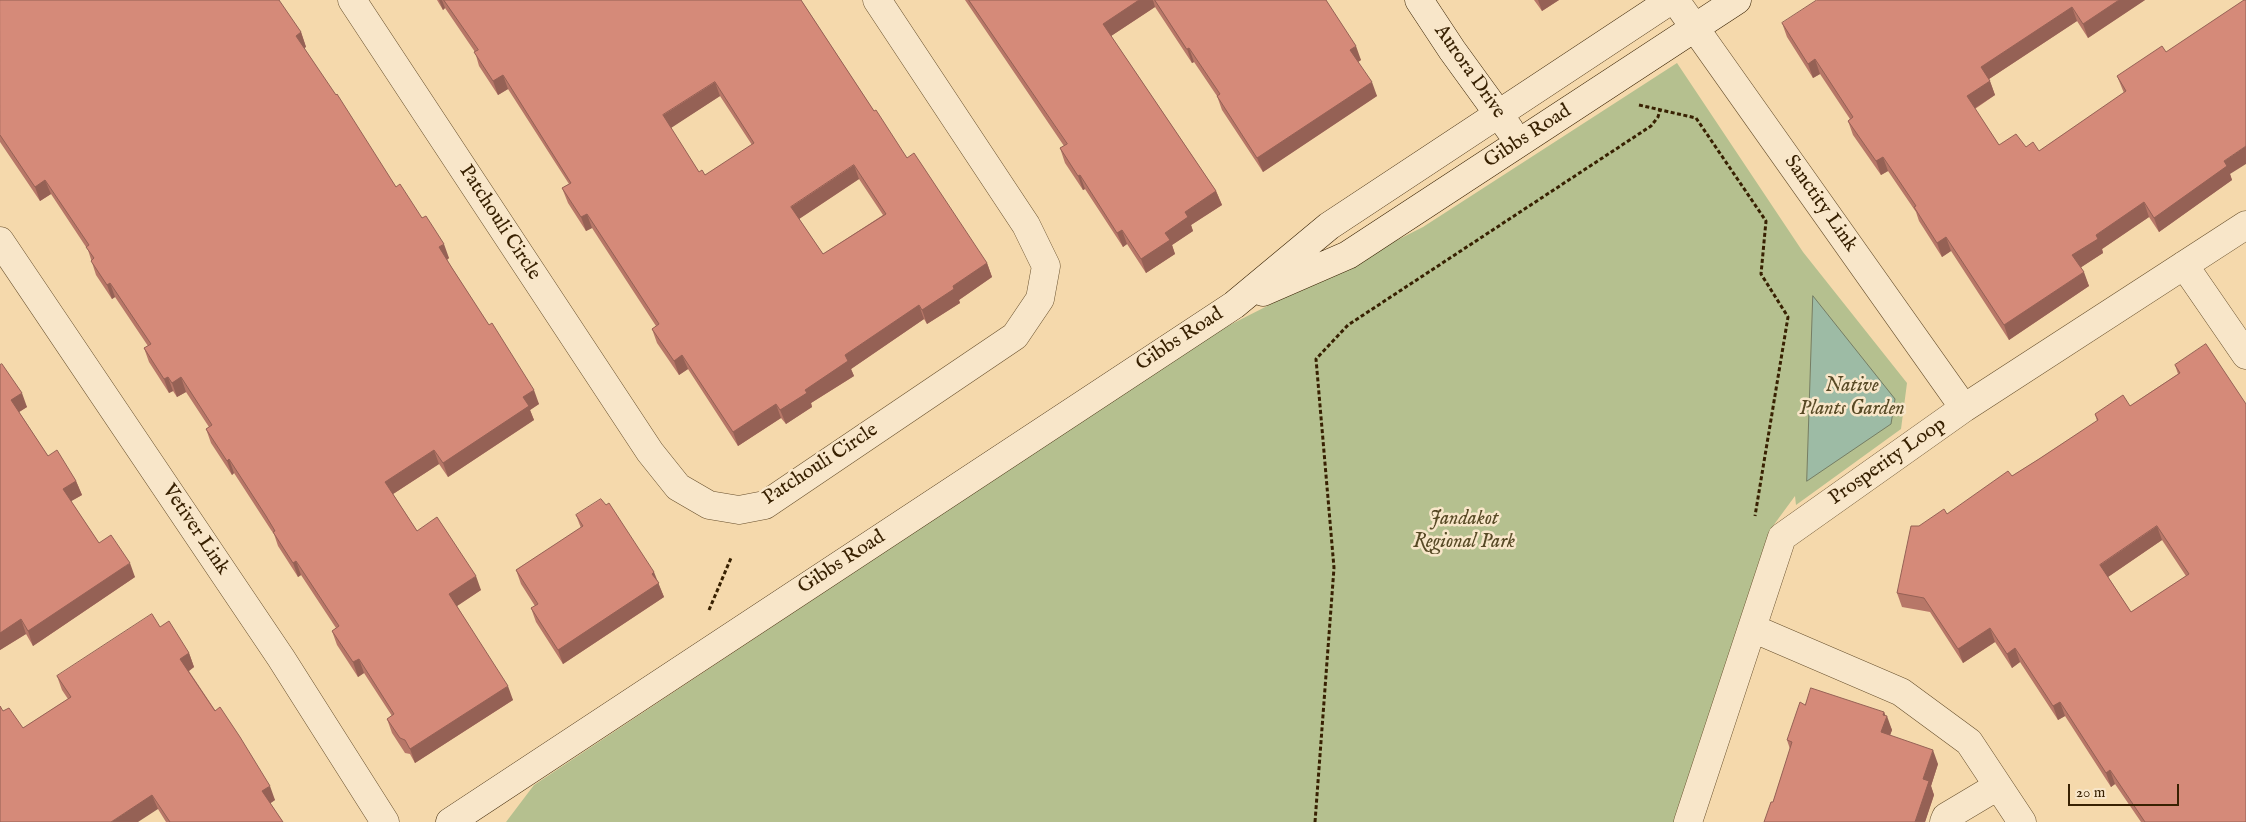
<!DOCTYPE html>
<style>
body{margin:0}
#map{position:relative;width:2246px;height:822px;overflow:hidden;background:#f5d9ac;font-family:"IM FELL English",serif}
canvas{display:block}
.scale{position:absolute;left:2068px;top:784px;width:111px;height:22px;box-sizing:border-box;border:2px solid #382102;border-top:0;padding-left:6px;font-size:15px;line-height:18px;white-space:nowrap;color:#382102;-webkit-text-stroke:4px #f8e6c9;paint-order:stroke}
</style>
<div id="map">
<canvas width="2246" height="822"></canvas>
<div class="scale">20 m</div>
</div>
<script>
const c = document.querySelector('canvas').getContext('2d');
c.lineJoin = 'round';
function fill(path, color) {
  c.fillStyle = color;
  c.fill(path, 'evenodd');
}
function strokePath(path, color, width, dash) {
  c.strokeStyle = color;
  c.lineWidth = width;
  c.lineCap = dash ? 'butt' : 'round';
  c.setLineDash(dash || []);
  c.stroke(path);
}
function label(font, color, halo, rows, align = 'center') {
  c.font = font + ' "IM FELL English",serif';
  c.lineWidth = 5;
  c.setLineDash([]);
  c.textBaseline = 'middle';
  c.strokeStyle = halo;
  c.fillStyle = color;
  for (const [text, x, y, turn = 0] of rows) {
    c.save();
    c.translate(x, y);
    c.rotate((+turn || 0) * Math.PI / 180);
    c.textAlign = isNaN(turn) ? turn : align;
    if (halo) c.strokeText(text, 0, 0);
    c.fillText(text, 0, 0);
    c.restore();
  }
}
fill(new Path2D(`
 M1677,63L1803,252L1907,383L1901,429L1796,505L1795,496L1770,530L1679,822H506L534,785L1214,333L1423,227Z`), '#b5c08f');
const water = new Path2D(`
 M1813,296L1895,399L1891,424L1807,481Z`);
fill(water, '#9dbba5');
strokePath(water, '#757d64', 1);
const street = new Path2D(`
 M352,0L650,452L678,487L709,505L739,510L765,505L1015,336L1040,299L1046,266L1026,225L877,0
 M1675,0L1964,408
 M0,241L281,658L385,822
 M2184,265L2246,355
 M1752,628L1901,692L1969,742L2022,822
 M1688,822L1782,537L1964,408L2246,225
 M1944,822L1946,817L1998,786`);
const secondary = new Path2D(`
 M1419,0L1452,50L1510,130
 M1263,292L1348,255L1737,0
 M450,822L1234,305L1329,226L1671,0`);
strokePath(street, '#674f2c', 29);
strokePath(secondary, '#382102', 29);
strokePath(new Path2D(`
 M1639,105L1696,118L1766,221L1761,274L1788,317L1755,516
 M709,610L731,558
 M1315,822L1334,568L1316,359L1348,325L1651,126L1658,117L1660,110`), '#382102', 3, [4, 2.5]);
strokePath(street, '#f8e6c9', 28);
strokePath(secondary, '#f8e6c9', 28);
fill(new Path2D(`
 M0,0L301,32L306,47L304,48L396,187L422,218L449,258L447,260L539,404L530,410L534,420L448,477L439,464L393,494L417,531L481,590L457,606L513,700L415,763L410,754L405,753L392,733L387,719L392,716L364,673L358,677L337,645L332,631L336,628L301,575L298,577L278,546L274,534L271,530L234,473L232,475L211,443L206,429L209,427L186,392L177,397L173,391L169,393L149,362L144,348L148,346L115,297L112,299L96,275L88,250L51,194L40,201L0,142Z
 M437,0H801L874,111L907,158L987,263L992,277L959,300L960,303L927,324L924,319L851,369L854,376L811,403L812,407L786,424L781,418L738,446L688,369L679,375L657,343L652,329L656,326L592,228L586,231L568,203L562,188L569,184L508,89L498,95L479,66L475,52L445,8L443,10ZM720,96L752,145L705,175L699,172L670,128ZM859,179L883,215L823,254L799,219Z
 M965,0H1326L1361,60L1358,62L1377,96L1263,172L1222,110L1217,96L1194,62L1192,63L1155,7L1111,36L1216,191L1222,205L1191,225L1193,231L1172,245L1175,254L1146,273L1127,244L1123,247L1085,189L1083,190L1065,163L1060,148L1064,146Z
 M1534,0H1559L1542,11Z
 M2145,0L2088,38L2077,21L1989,79L1995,95L1975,109L1999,145L2026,147L2039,151L2124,93L2117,76L2230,174L2232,180L2159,232L2149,217L2102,249L2103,253L2081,267L2089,286L2009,340L1951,251L1942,257L1919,221L1916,212L1888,171L1881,175L1853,135L1848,121L1850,119L1820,74L1813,78L1787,37L1782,23Z
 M2206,344L2246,822H2141L2115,784L2111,787L2065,716L2058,720L2020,662L2012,668L1995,642L1963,663L1930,612L1902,607L1897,593L1919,526L1947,514L2012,476L2039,459L2097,421L2095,414L2130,406L2178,374L2175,365ZM2162,540L2186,576L2131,612L2108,577Z
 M0,365L27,407L19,412L48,456L76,481L82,495L71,501L99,543L135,577L33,646L26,634L0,650Z
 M576,515L657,581L664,597L563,664L536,622L531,608L535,606L521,584L516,570L581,528Z
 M160,627L189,653L194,667L189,671L275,800L270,803L283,822H166L158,809L0,822L3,711L23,728L68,699L62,690L57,676Z
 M1884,712L1892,730L1890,735L1938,764L1931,786L1934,795L1925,822H1764L1773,802L1790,749L1787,740Z`), '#b77768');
fill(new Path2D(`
 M439,0H442L445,8L443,10Z
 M1139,0H1153L1155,7L1108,38L1103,24Z
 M1538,0H1559L1542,11Z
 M2119,0H2145L2088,38L2083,24Z
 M2072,7L2077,21L1986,81L1981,67Z
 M301,32L306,47L301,50L296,36Z
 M1356,46L1361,60L1355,64L1350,50Z
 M1189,48L1194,62L1192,63L1187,49Z
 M1815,59L1820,74L1813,78L1808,64Z
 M503,75L508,89L498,95L493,81Z
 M1990,81L1995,95L1972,110L1967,96Z
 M715,82L720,96L668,130L663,115Z
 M1372,82L1377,96L1263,172L1257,158Z
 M2246,146V164L2230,174L2232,180L2159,232L2154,218L2224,161Z
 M1883,157L1888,171L1881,175L1876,161Z
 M854,165L859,179L796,221L791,207Z
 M1080,175L1085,189L1083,190L1078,176Z
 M45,180L51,194L40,201L35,187Z
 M1216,191L1222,205L1191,225L1193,231L1172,245L1175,254L1146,273L1141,259L1185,212Z
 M2144,202L2149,217L2102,249L2103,253L2077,270L2072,255L2096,235Z
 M587,214L592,228L586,231L581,217Z
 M1122,230L1127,244L1123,247L1117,233Z
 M1946,237L1951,251L1942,257L1937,243Z
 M444,244L449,258L444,262L439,247Z
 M987,263L992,277L959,300L960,303L927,324L922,310L953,286Z
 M2084,272L2089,286L2009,340L2004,325Z
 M110,283L115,297L112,299L107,285Z
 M919,305L924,319L851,369L854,376L811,403L812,407L786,424L780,410L845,355Z
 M682,355L688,369L679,375L674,361Z
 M168,377L173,391L169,393L164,379Z
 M181,377L186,392L177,397L172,383Z
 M534,390L539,404L530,410L534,420L448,477L443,463L523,397Z
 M22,393L27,407L16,414L11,400Z
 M776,404L781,418L738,446L733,432Z
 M434,450L439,464L390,496L385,482Z
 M229,459L234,473L232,475L227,461Z
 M76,481L82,495L68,503L63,489Z
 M2157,526L2162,540L2105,579L2100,565Z
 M296,561L301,575L298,577L293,563Z
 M130,563L135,577L33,646L28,631Z
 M654,572L664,597L563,664L558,650Z
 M476,576L481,590L454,608L449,594Z
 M21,619L26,634L0,650V633Z
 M1990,628L1995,642L1963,663L1958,649Z
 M2015,648L2020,662L2012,668L2007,654Z
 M189,653L194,667L186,673L180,659Z
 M359,659L364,673L358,677L353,662Z
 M508,686L513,700L415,763L410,749Z
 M2060,702L2065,716L2058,720L2053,706Z
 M1884,712L1886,718L1887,716L1892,730L1886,746L1881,732Z
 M1933,750L1938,764L1931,786L1934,795L1925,822H1915L1923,779Z
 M2110,770L2115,784L2111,787L2106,773Z
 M270,786L275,800L268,805L262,791Z
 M152,795L158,809L138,822H111Z`), '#956155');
const building = new Path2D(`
 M0,0H279L301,32L296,36L336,95L337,94L396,187L400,184L422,218L426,216L444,244L439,247L452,268L489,325L492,323L534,390L523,397L529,406L443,463L434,450L385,482L417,531L437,517L476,576L449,594L508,686L410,749L405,740L400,738L387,719L394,714L359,659L353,662L332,631L339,626L296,561L293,563L273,532L275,531L266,516L229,459L227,461L206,429L212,425L181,377L172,383L168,377L164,379L144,348L151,344L110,283L107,285L91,261L94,258L86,247L89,245L45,180L35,187L0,135Z
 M444,0H801L874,111L876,110L907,158L914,153L987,263L953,286L954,289L922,310L919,305L845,355L848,361L805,390L807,393L780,410L776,404L733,432L682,355L674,361L652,329L659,324L587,214L581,217L562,188L571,183L503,75L493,81L474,52L478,50ZM715,82L754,143L705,175L702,170L699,172L663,115ZM854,165L886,214L823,254L791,207Z
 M969,0H1139L1103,24L1216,191L1185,212L1188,217L1165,233L1170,240L1141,259L1122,230L1117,233L1080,175L1078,176L1060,148L1067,144Z
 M1155,0H1326L1356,46L1350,50L1372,82L1257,158L1217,96L1220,94L1189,48L1187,49Z
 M1817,0H2119L2083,24L2072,7L1981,67L1990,81L1967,96L1999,145L2016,134L2026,147L2033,142L2039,151L2126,91L2117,76L2162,46L2166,52L2244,0H2246V146L2224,161L2227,166L2154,218L2144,202L2096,235L2098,239L2072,255L2084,272L2004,325L1946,237L1937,243L1914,207L1916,206L1883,157L1876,161L1848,121L1853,117L1815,59L1808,64L1782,23Z
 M2206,344L2246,404V822H2145L2110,770L2106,773L2060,702L2053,706L2015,648L2007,654L1990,628L1958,649L1924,598L1897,593L1911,526H1919L1944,509L1947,514L2008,471L2012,476L2039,459L2098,420L2095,414L2123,395L2130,406L2180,373L2175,365ZM2157,526L2189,574L2131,612L2100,565Z
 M2,364L22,393L11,400L48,456L57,450L76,481L63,489L99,543L111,535L130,563L28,631L21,619L0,633V365Z
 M601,499L606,505L609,503L654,572L652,574L659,583L558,650L531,608L538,604L516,570L583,526L576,515Z
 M152,614L160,627L169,621L189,653L180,659L215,711L220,707L240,737L270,786L262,791L283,822H170L152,795L111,822H0V706L3,711L9,708L23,728L71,697L57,676Z
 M1811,688L1884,712L1883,715L1887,716L1881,732L1933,750L1923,779L1929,781L1915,822H1764L1771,802H1773L1792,742L1787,740L1800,702L1805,705Z`);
fill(building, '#d58a79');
strokePath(building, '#956155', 1);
label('20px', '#382102', '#f8e6c9', [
 ["Aurora Drive",1469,72,55],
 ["Gibbs Road",1528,137,-33],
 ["Sanctity Link",1820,204,55],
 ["Patchouli Circle",499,223,57],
 ["Gibbs Road",1180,340,-33],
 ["Prosperity Loop",1888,462,-35],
 ["Patchouli Circle",821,465,-33],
 ["Vetiver Link",195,530,56],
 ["Gibbs Road",842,563,-33]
]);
label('italic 20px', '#574925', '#f8e6c9', [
 ["Native",1852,387],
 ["Plants Garden",1852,410],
 ["Jandakot",1464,520],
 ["Regional Park",1464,543]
]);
</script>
